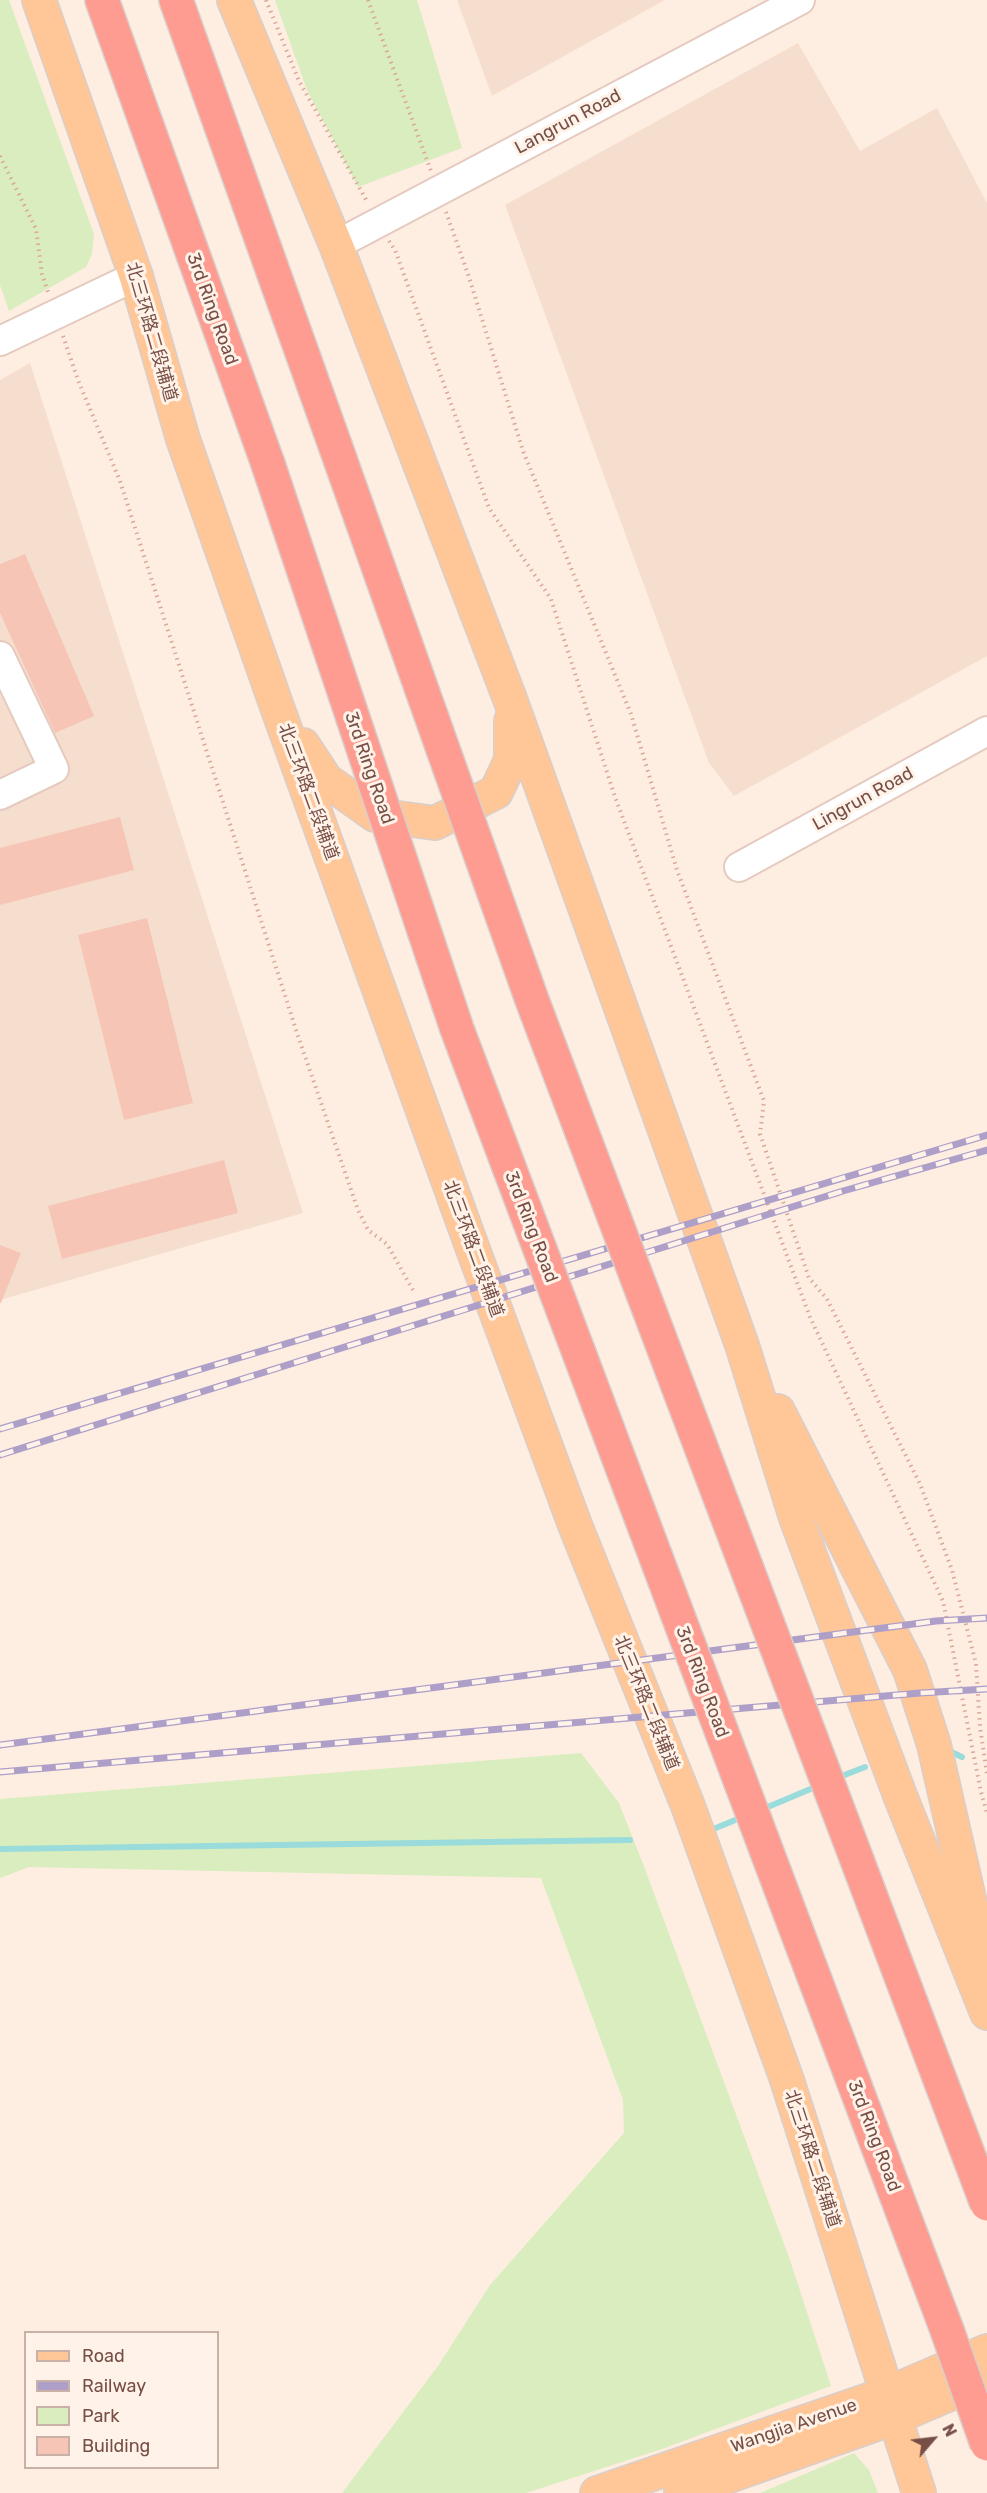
<!DOCTYPE html>
<meta charset="utf-8">
<style>
body{margin:0}
#map{position:relative;width:987px;height:2493px;overflow:hidden;background:#feeee1;font-family:Rubik,sans-serif}
canvas{display:block}
.legend{position:absolute;left:24px;top:2331px;width:195px;height:138px;box-sizing:border-box;background:#fff3e9;border:2px solid #c9b1a8;margin:0;padding:8px 10px;list-style:none;font-size:18px;color:#774f46}
.legend li{display:flex;align-items:center;gap:12px;height:30px}
.legend b{width:30px;border:2px solid #c9b1a8}
.north{position:absolute;left:903px;top:2409px;width:60px;height:60px;-webkit-text-stroke:4px #fff3e9;paint-order:stroke;rotate:62deg;font-size:16px;font-weight:700;line-height:24px;text-align:center;color:#774f46}
.north::after{content:'';display:block;margin:auto;width:21px;height:27px;background:#774f46;clip-path:polygon(50% 0,100% 100%,50% 72%,0 100%)}
</style>
<div id="map">
<canvas width="987" height="2493"></canvas>
<ul class="legend">
<li><b style="height:8px;background:#ffc797"></b>Road</li>
<li><b style="height:8px;background:#ae9fc8"></b>Railway</li>
<li><b style="height:16px;background:#d9edbe"></b>Park</li>
<li><b style="height:16px;background:#f6c5b6"></b>Building</li>
</ul>
<div class="north">N</div>
</div>
<script>
const c = document.querySelector('canvas').getContext('2d');
c.lineJoin = 'round';
function fill(path, color) {
  c.fillStyle = color;
  c.fill(path, 'evenodd');
}
function strokePath(path, color, width, dash) {
  c.strokeStyle = color;
  c.lineWidth = width;
  c.lineCap = dash ? 'butt' : 'round';
  c.setLineDash(dash || []);
  c.stroke(path);
}
function label(font, color, halo, rows, align = 'center') {
  c.font = font + ' Rubik,"Noto Sans SC",sans-serif';
  c.lineWidth = 6;
  c.setLineDash([]);
  c.textBaseline = 'middle';
  c.strokeStyle = halo;
  c.fillStyle = color;
  for (const [text, x, y, turn = 0] of rows) {
    c.save();
    c.translate(x, y);
    c.rotate((+turn || 0) * Math.PI / 180);
    c.textAlign = isNaN(turn) ? turn : align;
    if (halo) c.strokeText(text, 0, 0);
    c.fillText(text, 0, 0);
    c.restore();
  }
}
fill(new Path2D(`
 M457,0H665L492,96Z
 M798,43L860,151L937,108L987,203V656L734,796L709,763L505,205Z
 M30,363L303,1213L0,1300V380Z`), '#f6decf');
fill(new Path2D(`
 M0,0H9L94,234L92,254L86,267L9,311L0,285Z
 M275,0H417L462,148L358,187L307,90Z
 M581,1753L619,1803L645,1869L790,2260L831,2386L662,2449L526,2493H342L438,2366L490,2285L624,2133L623,2100L541,1878L29,1867L0,1878V1799Z
 M854,2453L869,2470L878,2493H760Z`), '#d9edbe');
strokePath(new Path2D(`
 M947,1750L962,1757
 M837,1778L865,1767
 M763,1809L820,1785
 M711,1830L745,1816
 M0,1849L630,1840`), '#99dcdb', 6);
fill(new Path2D(`
 M25,554L94,716L55,733L0,613V564Z
 M120,817L134,870L0,905V848Z
 M147,918L193,1103L124,1120L78,935Z
 M224,1160L238,1213L62,1259L48,1206Z
 M0,1245L21,1253L1,1303H0Z`), '#f6c5b6');
const minor = new Path2D(`
 M336,245L800,0
 M0,341L136,276
 M0,656L54,769L0,795
 M739,867L987,731`);
const major = new Path2D(`
 M39,0L136,276L183,439L276,704L471,1244L575,1525L688,1806L787,2080L919,2493
 M234,0L336,245L510,699L742,1345L796,1518L901,1798L987,2013
 M303,745L326,780L375,815L435,823L496,792L511,760V721
 M778,1411L910,1670L934,1745L983,1960
 M597,2493L889,2393L987,2351
 M681,2493L896,2417L987,2378`);
const highway = new Path2D(`
 M102,0L268,464
 M176,0L335,445`);
strokePath(minor, '#e5cabf', 32);
strokePath(major, '#d9cecb', 36);
strokePath(highway, '#d9cecb', 36);
strokePath(new Path2D(`
 M266,0L299,81L368,203
 M368,0L431,171
 M0,156L36,229L42,274L48,292
 M446,212L468,274L523,451L631,714L677,870L764,1101L760,1134L809,1278L827,1299L920,1484L952,1570L976,1664L980,1727L987,1774
 M389,241L395,250L489,508L551,599L615,797L810,1317L943,1601L981,1792L987,1813
 M63,336L78,380L120,481L298,1036L358,1210L368,1230L387,1244L414,1292`), '#daa899', 4, [1.5, 4.5]);
strokePath(minor, '#fff', 28);
strokePath(major, '#ffc797', 33);
strokePath(highway, '#fe9c92', 33);
const rail = new Path2D(`
 M0,1429L987,1135
 M0,1455L843,1191L987,1150
 M0,1745L936,1621L987,1618
 M0,1772L920,1693L987,1689`);
strokePath(rail, '#ae9fc8', 7);
strokePath(rail, '#fff3e9', 4.5, [14]);
const highwayBridge = new Path2D(`
 M335,445L532,1000L987,2204
 M268,464L457,1029L947,2330L987,2444`);
strokePath(highwayBridge, '#d9cecb', 36, []);
strokePath(highwayBridge, '#fe9c92', 33);
label('18px', '#774f46', '#fff3e9', [
 ["Langrun Road",568,122,-28],
 ["3rd Ring Road",212,309,70],
 ["北三环路二段辅道",151,332,74],
 ["3rd Ring Road",369,768,71],
 ["北三环路二段辅道",308,792,70],
 ["Lingrun Road",863,799,-29],
 ["3rd Ring Road",531,1227,69],
 ["北三环路二段辅道",473,1249,70],
 ["3rd Ring Road",702,1682,69],
 ["北三环路二段辅道",646,1703,68],
 ["3rd Ring Road",874,2136,69],
 ["北三环路二段辅道",812,2159,72],
 ["Wangjia Avenue",794,2426,-19]
]);
</script>
